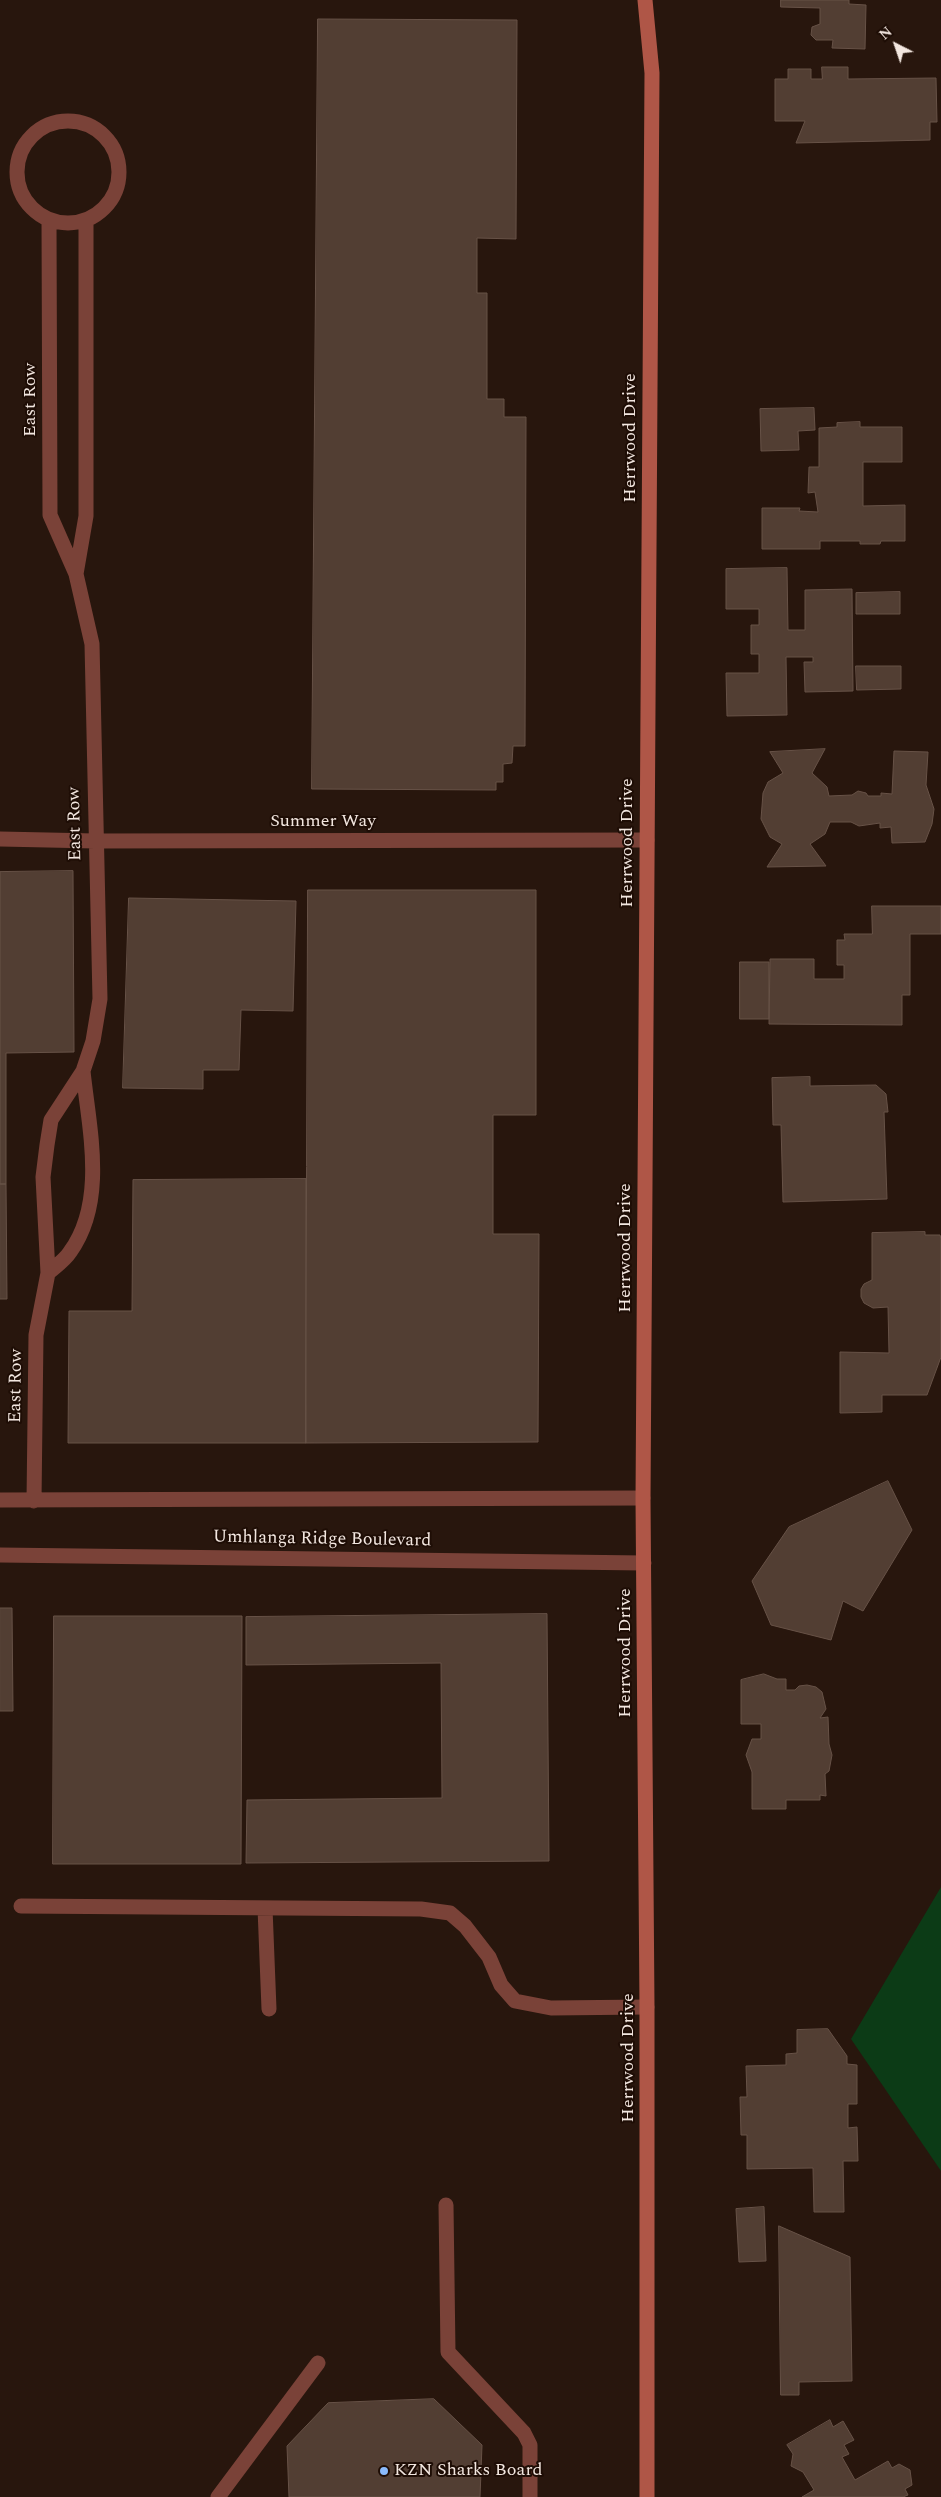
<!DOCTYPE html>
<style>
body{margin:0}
#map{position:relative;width:941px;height:2497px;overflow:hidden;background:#28160d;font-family:Spectral,serif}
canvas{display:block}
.north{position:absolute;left:871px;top:20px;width:50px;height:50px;-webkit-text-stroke:4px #1e0d05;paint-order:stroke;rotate:319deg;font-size:14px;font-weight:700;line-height:20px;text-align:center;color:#f3e7e0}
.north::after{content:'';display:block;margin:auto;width:18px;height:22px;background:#f3e7e0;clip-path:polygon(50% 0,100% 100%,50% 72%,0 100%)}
</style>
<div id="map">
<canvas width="941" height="2497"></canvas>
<div class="north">N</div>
</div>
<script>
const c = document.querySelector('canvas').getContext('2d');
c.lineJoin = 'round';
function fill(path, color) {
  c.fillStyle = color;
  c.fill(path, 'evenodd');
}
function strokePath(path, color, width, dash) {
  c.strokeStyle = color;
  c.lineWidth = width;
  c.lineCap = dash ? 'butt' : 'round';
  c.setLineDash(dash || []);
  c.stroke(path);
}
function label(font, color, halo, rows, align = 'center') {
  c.font = font + ' Spectral,serif';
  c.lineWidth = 4;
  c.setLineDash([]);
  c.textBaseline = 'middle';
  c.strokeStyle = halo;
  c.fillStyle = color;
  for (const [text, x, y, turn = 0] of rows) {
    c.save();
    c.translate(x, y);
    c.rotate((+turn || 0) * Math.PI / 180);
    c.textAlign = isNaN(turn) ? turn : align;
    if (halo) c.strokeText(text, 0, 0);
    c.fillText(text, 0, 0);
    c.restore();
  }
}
fill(new Path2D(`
 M941,1887V2171L851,2039Z`), '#0c3b16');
const building = new Path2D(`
 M781,0H849V4L866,5L865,49L832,48L833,40H816L811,35L812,27L820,24V8L781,7Z
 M318,19L517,20L516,239L477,238V293H487V399H504V417H526L525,746H513L512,763L503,764V782H496V790L312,789Z
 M822,67H848V79L936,78L937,122H930V140L796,143L805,121H775V79H788V69H811V79H822Z
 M814,408L815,430L798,431L799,450L761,451L760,409Z
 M860,422V427H902V462H863V506L905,505V541H881L880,544H860V541H820V549H762V508H800L799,511L818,512L815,492L808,493L809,467H819V428L837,427V423Z
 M787,568L788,630H805V590L852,589L853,691L805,692L804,662H813V657H786L787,715L727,716L726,673H759V654H751V625H759V609H726V569Z
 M900,592V614H856V593Z
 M856,666H901V689L857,690Z
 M825,749L812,773L827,787L829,796L852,795L858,791L866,793L868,796H881V793L892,794L894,751L928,752L926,785L934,809L932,824L925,842L892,843L891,827L880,828V823L859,826L851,822H830L825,834L810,844L826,866L767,867L782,844L770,837L761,819L763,793L768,782L783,773L770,752Z
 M73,871L74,1052L6,1053V1184H0V872Z
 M308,890H536V1115H493V1234H539L538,1442L306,1443Z
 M129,898L296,901L293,1011L241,1010L239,1070H203V1089L123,1088Z
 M872,906H941V934H910V995H902V1025L769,1024L770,959H814V979H844V965H837V940H845L844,934H872Z
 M740,962H769V1019H740Z
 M810,1077V1086L876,1085L886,1094L888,1112H884L887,1199L783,1202L781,1125H773L772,1078Z
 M306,1179V1443H68L69,1311H132L133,1180Z
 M0,1184H6L7,1299H0Z
 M925,1232V1235H940L941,1239V1357L927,1395H882V1412L840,1413V1352L889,1353L888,1307L873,1308L864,1303L861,1297V1289L864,1284L872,1280V1233Z
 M888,1481L912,1530L863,1611L843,1601L831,1640L771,1625L752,1581L789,1527Z
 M0,1608H12L13,1711H0Z
 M547,1614L549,1861L246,1863L247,1800L442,1798L441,1663L246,1665V1617Z
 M54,1616H242L241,1864H53Z
 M764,1674L777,1679H786V1690H795L799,1686L807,1685L816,1687L822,1692L826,1709L820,1718L828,1717L829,1744L832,1755L829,1771L825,1774L826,1796L820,1795V1800H786V1809H752V1772L746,1755L752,1739H761V1724H741V1680Z
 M828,2029L847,2056V2064L857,2065V2104H848V2128L857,2127L858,2161H843L844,2212H814L813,2168L747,2169V2135H741L740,2097H747L746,2066L786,2065V2054L797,2053V2030Z
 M764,2207L766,2261L739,2262L736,2209Z
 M779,2226L850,2257L852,2381L799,2382V2395H781Z
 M434,2399L482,2445L480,2497H289L287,2446L328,2403Z
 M830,2420L833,2427L843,2421L854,2440L844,2445L849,2454L842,2457L855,2480L888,2461L892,2468L899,2464L910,2470L912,2485L905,2489L908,2495L903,2497H802L814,2490L803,2472L791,2466L793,2454L787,2445Z`);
fill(building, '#523e33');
strokePath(building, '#675247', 1);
strokePath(new Path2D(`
 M21,1906L421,1909L450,1913L465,1926L489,1957L501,1985L515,2001L551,2008L647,2007
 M265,1908L269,2009
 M446,2205L448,2352L524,2433L530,2445V2497
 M218,2497L318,2363`), '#7a4238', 15);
strokePath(new Path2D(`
 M17 172a51 51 0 1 1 102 0a51 51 0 1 1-102 0Z
 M76,574L86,516V220
 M0,839L95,841L647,840
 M48,1273C55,1267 65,1260 70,1252C107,1201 89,1129 83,1071
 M0,1500L643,1498
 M34,1501L36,1335L48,1273L43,1177L47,1145L51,1120L83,1071L93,1041L100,999L92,644L76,574L50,515L49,220
 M0,1555L644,1563`), '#7a4238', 15);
strokePath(new Path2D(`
 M645,0L652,73L643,1498L647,2007V2497`), '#af5647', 15);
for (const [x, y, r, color] of [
 [384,2471,5,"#8abafc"]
]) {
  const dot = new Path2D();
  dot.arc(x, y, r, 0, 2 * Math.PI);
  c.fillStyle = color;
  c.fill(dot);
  strokePath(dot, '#1e0d05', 2);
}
label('18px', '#f3e7e0', '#1e0d05', [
 ["East Row",31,400,-90],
 ["Herrwood Drive",631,438,-90],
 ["Summer Way",323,822],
 ["East Row",76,824,-91],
 ["Herrwood Drive",628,843,-90],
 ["Herrwood Drive",626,1248,-90],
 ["East Row",17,1386,-89],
 ["Umhlanga Ridge Boulevard",322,1540,1],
 ["Herrwood Drive",626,1653,-90],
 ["Herrwood Drive",629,2058,-90]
]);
label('18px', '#f3e7e0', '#1e0d05', [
 ["KZN Sharks Board",394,2471]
], 'left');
</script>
